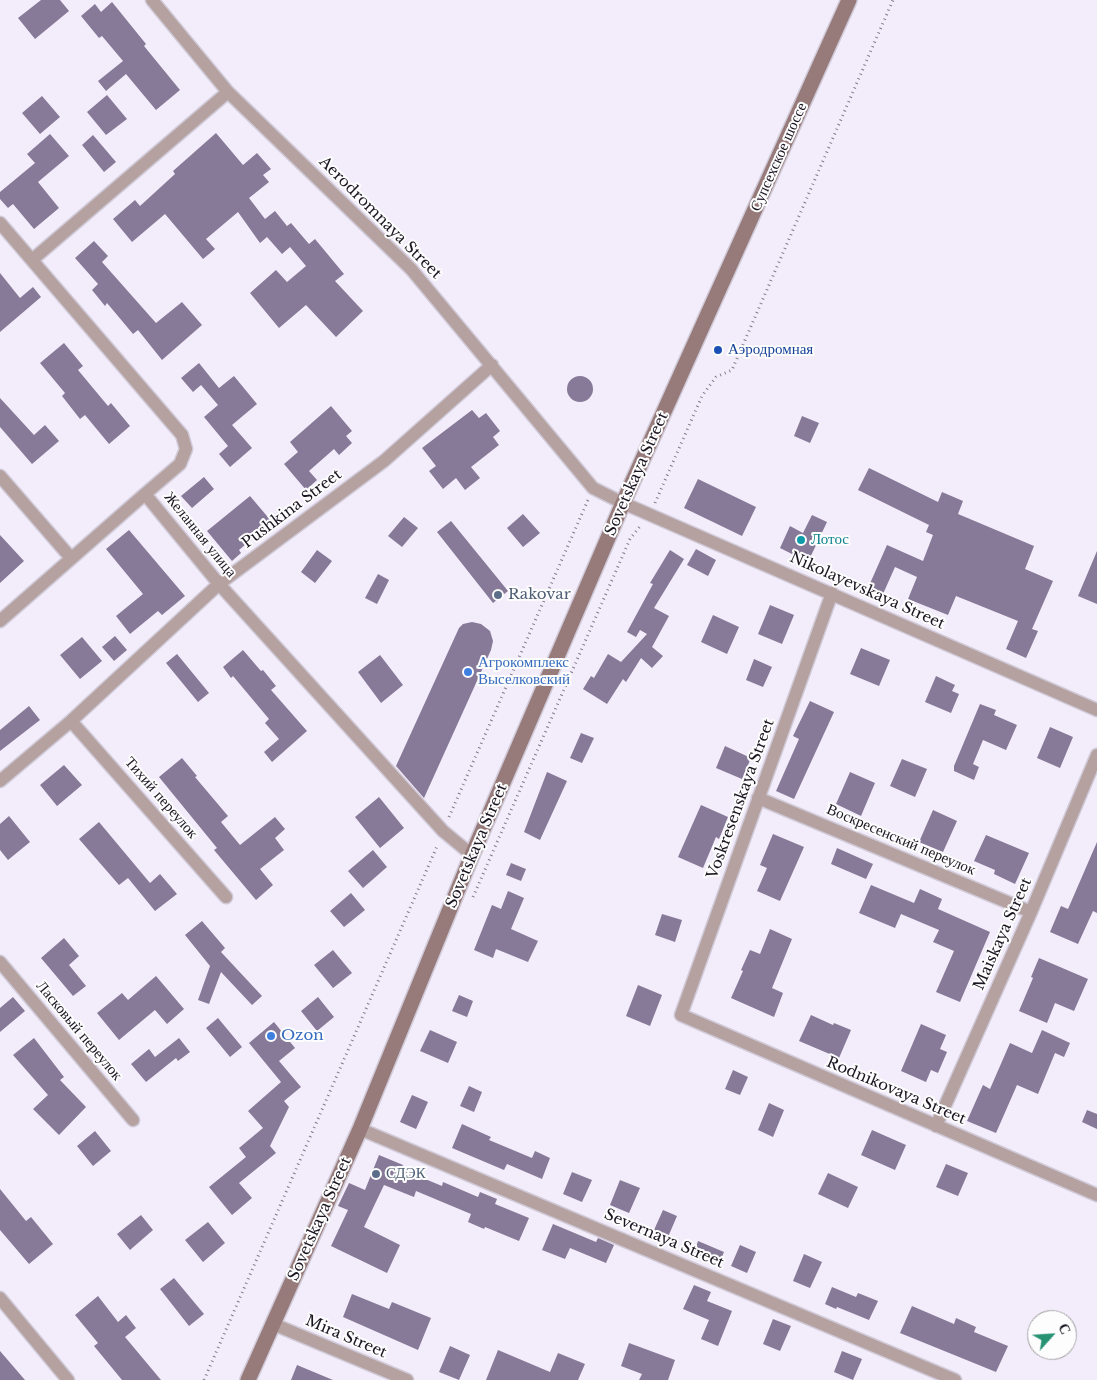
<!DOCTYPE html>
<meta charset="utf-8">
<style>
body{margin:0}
#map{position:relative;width:1097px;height:1380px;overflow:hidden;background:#f3edfb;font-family:"Libre Baskerville",serif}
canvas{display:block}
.north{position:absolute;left:1027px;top:1310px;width:50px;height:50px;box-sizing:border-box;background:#fdfdfd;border:1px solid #a3a0a5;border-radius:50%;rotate:64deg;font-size:14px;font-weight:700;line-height:20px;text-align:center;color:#1b1521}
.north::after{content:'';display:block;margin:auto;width:18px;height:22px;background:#279373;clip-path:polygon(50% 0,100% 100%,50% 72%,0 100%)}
</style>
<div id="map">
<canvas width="1097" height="1380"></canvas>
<div class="north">С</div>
</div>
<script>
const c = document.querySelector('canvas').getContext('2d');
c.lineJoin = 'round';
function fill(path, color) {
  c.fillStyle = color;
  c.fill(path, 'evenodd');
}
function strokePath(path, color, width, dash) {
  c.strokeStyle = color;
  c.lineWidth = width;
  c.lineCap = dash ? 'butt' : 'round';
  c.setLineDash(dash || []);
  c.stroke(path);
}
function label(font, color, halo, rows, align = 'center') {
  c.font = font + ' "Libre Baskerville",serif';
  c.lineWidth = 4;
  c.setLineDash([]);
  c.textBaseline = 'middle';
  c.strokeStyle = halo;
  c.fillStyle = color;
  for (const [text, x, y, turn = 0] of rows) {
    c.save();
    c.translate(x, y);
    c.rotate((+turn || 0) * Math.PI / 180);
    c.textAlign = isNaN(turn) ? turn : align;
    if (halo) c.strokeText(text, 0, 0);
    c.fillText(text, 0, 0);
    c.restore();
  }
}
fill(new Path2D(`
 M41,0H60L69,11L35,39L18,18Z
 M112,2L146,44L144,46L180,90L156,110L126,74L106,91L98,81L123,61L102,36L99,38L81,16L95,4L101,12Z
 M107,95L127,119L106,135L87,112Z
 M42,96L60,117L40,134L22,113Z
 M216,133L243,165L257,153L271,169L263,175L269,182L249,198L265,219L275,211L287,226L291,223L309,244L315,239L344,274L335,281L363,311L336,337L306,305L279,328L250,293L276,270L287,282L306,266L290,247L282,254L267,237L260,243L238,212L206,239L215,249L203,259L165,214L132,242L113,219L135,200L140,206L175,174L173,171Z
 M50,134L69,156L38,182L59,208L34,229L13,204L8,208L0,199V192L35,163L27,154Z
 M93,135L116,162L104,172L82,145Z
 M94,241L108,256L102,262L156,323L182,302L202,325L162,360L138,330L133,334L107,303L105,306L92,290L98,284L75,258Z
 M0,273L20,298L33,287L41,297L0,332Z
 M64,343L83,366L78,370L108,406L111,403L130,426L109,444L85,415L80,419L62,396L65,393L40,363Z
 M199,363L219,388L234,376L257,404L232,425L252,448L230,467L219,454L228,446L204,417L218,405L201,385L193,392L181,378Z
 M567 389a13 13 0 1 1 26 0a13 13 0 1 1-26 0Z
 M0,398L34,435L45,425L59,441L32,464L0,427Z
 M331,406L352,431L346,436L352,443L339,455L334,449L309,471L317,480L306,490L284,464L298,452L290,442Z
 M472,410L479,418L486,413L500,431L493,437L499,445L471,467L480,478L465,490L456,478L443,489L429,471L436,466L422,448Z
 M802,416L819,423L810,443L794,436Z
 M869,468L938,502L942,492L963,501L958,514L1034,546L1025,569L1053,581L1032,629L1038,631L1026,658L1006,649L1018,621L956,596L948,615L908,599L917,577L895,567L883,594L868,588L887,545L923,561L933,535L926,532L929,525L858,490Z
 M204,477L214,489L192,508L181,496Z
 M698,479L756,507L742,536L684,508Z
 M250,496L272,522L239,550L241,553L232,561L207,531Z
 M523,514L540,533L523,547L507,528Z
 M812,515L827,522L808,562L780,548L790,526L803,533Z
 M404,517L418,528L402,547L388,536Z
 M451,521L508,591L493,603L437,532Z
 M129,530L185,596L162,615L158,611L130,634L116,616L143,594L106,549Z
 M0,535L24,561L0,583Z
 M696,549L716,560L708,576L687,565Z
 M317,550L332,561L315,583L301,572Z
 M670,550L684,559L654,608L669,616L652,647L663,656L652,668L641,658L626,682L623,679L607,704L583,689L591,676L594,678L608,654L621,662L647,634L640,630L636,637L627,632L653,584L650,583Z
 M1097,551V604L1078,596Z
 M378,574L389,580L377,604L365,598Z
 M770,605L794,615L782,644L758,634Z
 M713,615L739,627L727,654L701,642Z
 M472,622L481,624L490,631L493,641L491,650L424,798L396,766L459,628L463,624Z
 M115,636L127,650L114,661L102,647Z
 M82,637L102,661L80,679L60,655Z
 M861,648L890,660L879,686L850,674Z
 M243,650L261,671L263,670L276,686L271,690L307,731L272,762L264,752L279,739L265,723L269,719L233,676L231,678L223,667Z
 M177,654L209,693L198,702L166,663Z
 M380,655L403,685L381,703L358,672Z
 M754,659L772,667L763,687L746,680Z
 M936,676L955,685L952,691L959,694L951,713L925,702Z
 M810,701L834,712L794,799L776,791L799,739L793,736Z
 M980,704L996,710L994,715L1017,725L1006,750L983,740L973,764L979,767L974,780L954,771V766Z
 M29,706L40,720L0,751V730Z
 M1050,727L1073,737L1060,768L1037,758Z
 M581,733L594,738L582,763L570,758Z
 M725,746L751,758L742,779L716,768Z
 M182,758L197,776L195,777L228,816L221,822L240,845L275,817L285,829L275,838L284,850L260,869L273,885L256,900L214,850L217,848L159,777Z
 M902,759L927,769L915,797L890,786Z
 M64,765L82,785L57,806L40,785Z
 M547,772L567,781L540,840L524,832Z
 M850,772L875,783L861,816L836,804Z
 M379,797L404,828L380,848L355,817Z
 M701,805L728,817L719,839L716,837L703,868L678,857Z
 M933,810L957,821L943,852L919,842Z
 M9,816L30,842L8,860L0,850V824Z
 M99,822L150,883L160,874L177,894L155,911L128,878L119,885L79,839Z
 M773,834L804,847L780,901L757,891L767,868L760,865Z
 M986,835L1029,853L1015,884L994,874L995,870L974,861Z
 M1097,842V913L1093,911L1078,944L1050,932L1061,906L1068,909Z
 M837,848L873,864L866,879L831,864Z
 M373,850L387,867L363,888L348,871Z
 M511,863L526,869L521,881L506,875Z
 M871,885L914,903L920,889L942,899L938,909L990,932L960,1002L936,992L954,951L933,942L939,930L901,914L895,928L859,913Z
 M508,891L524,898L511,929L538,941L528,962L496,949L493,958L474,950L492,905L501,909Z
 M351,893L365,910L344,927L330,911Z
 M662,914L682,920L675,942L655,935Z
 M202,921L225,948L221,952L262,996L252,1005L221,972L209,1004L198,1000L210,966L185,935Z
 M770,929L792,939L772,988L783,993L774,1017L731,998L743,971L741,970L750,950L760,954Z
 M64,938L79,956L69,965L86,986L73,996L41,958Z
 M333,950L352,973L333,988L314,965Z
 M1039,958L1088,979L1074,1011L1055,1003L1047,1023L1019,1011L1033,978L1031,977Z
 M156,976L184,1009L167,1024L155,1010L119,1040L97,1013L122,993L128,1000Z
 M638,985L662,995L650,1026L626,1016Z
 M459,995L473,1001L467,1017L452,1011Z
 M13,997L25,1011L0,1032V1008Z
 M318,997L334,1017L317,1031L301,1011Z
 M811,1015L833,1025L834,1023L851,1030L839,1058L799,1041Z
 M218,1018L242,1047L230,1057L206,1028Z
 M274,1022L295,1048L279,1061L301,1087L284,1101L289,1107L270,1146L276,1153L239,1183L252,1198L232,1215L209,1187L246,1157L239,1148L263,1128L248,1111L281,1082L249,1043Z
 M921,1024L946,1035L940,1049L947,1052L938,1073L931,1070L926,1082L901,1071Z
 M430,1030L457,1042L448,1063L420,1051Z
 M1042,1030L1070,1043L1064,1057L1055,1053L1038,1094L1017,1085L996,1133L967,1121L983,1085L990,1089L1010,1043L1032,1053Z
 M34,1038L64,1077L60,1080L86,1107L59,1135L33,1109L48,1095L13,1055Z
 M179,1038L190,1052L178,1061L176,1058L146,1082L131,1064L149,1049L155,1057Z
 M733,1070L748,1077L740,1095L725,1089Z
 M469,1086L482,1092L474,1112L460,1106Z
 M412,1095L428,1102L416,1129L400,1122Z
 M769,1103L784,1110L773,1137L758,1130Z
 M1087,1110L1097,1114V1129L1082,1122Z
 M462,1124L491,1137L489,1140L532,1158L535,1151L550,1158L542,1179L507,1164L504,1170L452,1148Z
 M872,1130L906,1145L895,1170L861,1155Z
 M95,1131L111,1151L93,1166L77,1146Z
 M379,1155L403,1165L401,1169L442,1186L443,1182L478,1197L480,1192L497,1199L495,1204L529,1218L519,1241L485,1227L484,1229L468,1222L471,1214L416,1191L414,1197L384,1185L364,1227L400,1245L387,1273L331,1246L348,1210L338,1206L349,1183L365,1190Z
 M946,1164L968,1173L958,1196L936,1187Z
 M572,1172L592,1180L582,1202L563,1194Z
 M828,1173L858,1187L848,1208L818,1194Z
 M620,1180L640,1188L629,1213L610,1205Z
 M0,1189L26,1221L31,1217L53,1244L29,1264L0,1230Z
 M663,1210L677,1216L668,1237L654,1230Z
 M141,1215L153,1230L130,1250L117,1234Z
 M208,1222L225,1243L203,1262L185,1240Z
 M553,1224L596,1242L598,1238L614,1245L606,1263L570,1248L565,1259L542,1250Z
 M698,1241L724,1252L719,1264L694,1253Z
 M740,1245L756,1252L747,1273L731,1266Z
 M804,1254L822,1262L810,1288L793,1281Z
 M174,1278L204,1314L189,1326L160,1289Z
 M694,1285L711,1292L707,1301L732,1311L718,1346L701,1339L709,1320L683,1309Z
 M832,1287L856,1297L858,1293L878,1301L869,1320L837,1307L836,1309L825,1304Z
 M352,1294L389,1309L392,1302L431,1318L418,1350L343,1317Z
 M98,1296L118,1322L126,1315L136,1328L125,1337L161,1380H122L94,1346L98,1343L75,1315Z
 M912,1306L954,1324L956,1318L976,1327L974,1332L1008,1346L996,1372L900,1333Z
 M773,1319L791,1326L780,1351L763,1344Z
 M629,1343L675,1360L668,1380H639L642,1374L621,1366Z
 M450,1346L470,1355L459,1380L439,1372Z
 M498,1350L550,1372L558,1353L585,1364L578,1380H486Z
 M0,1351L25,1380H0Z
 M842,1351L862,1359L853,1380L834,1372Z
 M297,1365L333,1380H291Z`), '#877998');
const street = new Path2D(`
 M152,0L228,92L411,269L593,488L623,503L1097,710
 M0,223L182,435L186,449L180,464L145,494L219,584L443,831L472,855
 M32,260L228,92
 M0,476L71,558
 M832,593L681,1015L1097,1195
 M0,621L145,494
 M71,721L226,897
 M0,781L71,721L219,584L384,461L492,365
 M758,798L1031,912
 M0,962L133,1120
 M936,1126L1031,912L1097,755
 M360,1129L955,1380
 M0,1298L68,1380
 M273,1324L407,1380`);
const secondary = new Path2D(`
 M248,1380L360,1129L472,855L623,503L849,0`);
strokePath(street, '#d0cad8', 15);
strokePath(secondary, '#d0cad8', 18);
strokePath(new Path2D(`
 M655,503L702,396L716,377L732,370L893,0
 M449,817L588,500
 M473,897L630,539L641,525
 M204,1380L438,844`), '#817b88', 3, [1, 4]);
strokePath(street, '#b4a1a0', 12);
strokePath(secondary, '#977a7a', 15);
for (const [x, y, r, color] of [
 [718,350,5,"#1a4fb4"],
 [801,540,5,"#0f9aa8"],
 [498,595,5,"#5c6f8a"],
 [468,672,5,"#3f7fe0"],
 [271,1036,5,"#3f7fe0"],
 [376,1174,5,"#5c6f8a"]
]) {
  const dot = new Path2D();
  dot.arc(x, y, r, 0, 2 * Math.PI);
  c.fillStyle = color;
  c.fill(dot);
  strokePath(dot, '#fdfdfd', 2);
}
label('15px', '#1b1521', '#fdfdfd', [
 ["Супсехское шоссе",779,157,-66],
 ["Aerodromnaya Street",380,218,45],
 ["Sovetskaya Street",637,474,-66],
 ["Pushkina Street",292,509,-37],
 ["Желанная улица",200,535,51],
 ["Nikolayevskaya Street",867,591,24],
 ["Тихий переулок",161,798,49],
 ["Voskresenskaya Street",741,799,-70],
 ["Воскресенский переулок",901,840,23],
 ["Sovetskaya Street",477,846,-67],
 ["Maiskaya Street",1003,934,-66],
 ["Ласковый переулок",79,1031,50],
 ["Rodnikovaya Street",896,1091,23],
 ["Sovetskaya Street",320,1219,-66],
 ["Severnaya Street",664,1239,23],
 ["Mira Street",346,1337,23]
]);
label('15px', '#164399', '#fdfdfd', [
 ["Аэродромная",728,350]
], 'left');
label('15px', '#0d838f', '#fdfdfd', [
 ["Лотос",811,540]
], 'left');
label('15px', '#4e5e75', '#fdfdfd', [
 ["Rakovar",508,595],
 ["СДЭК",386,1174]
], 'left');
label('15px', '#366cbe', '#fdfdfd', [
 ["Агрокомплекс",478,663],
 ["Выселковский",478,680],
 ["Ozon",281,1036]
], 'left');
</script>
